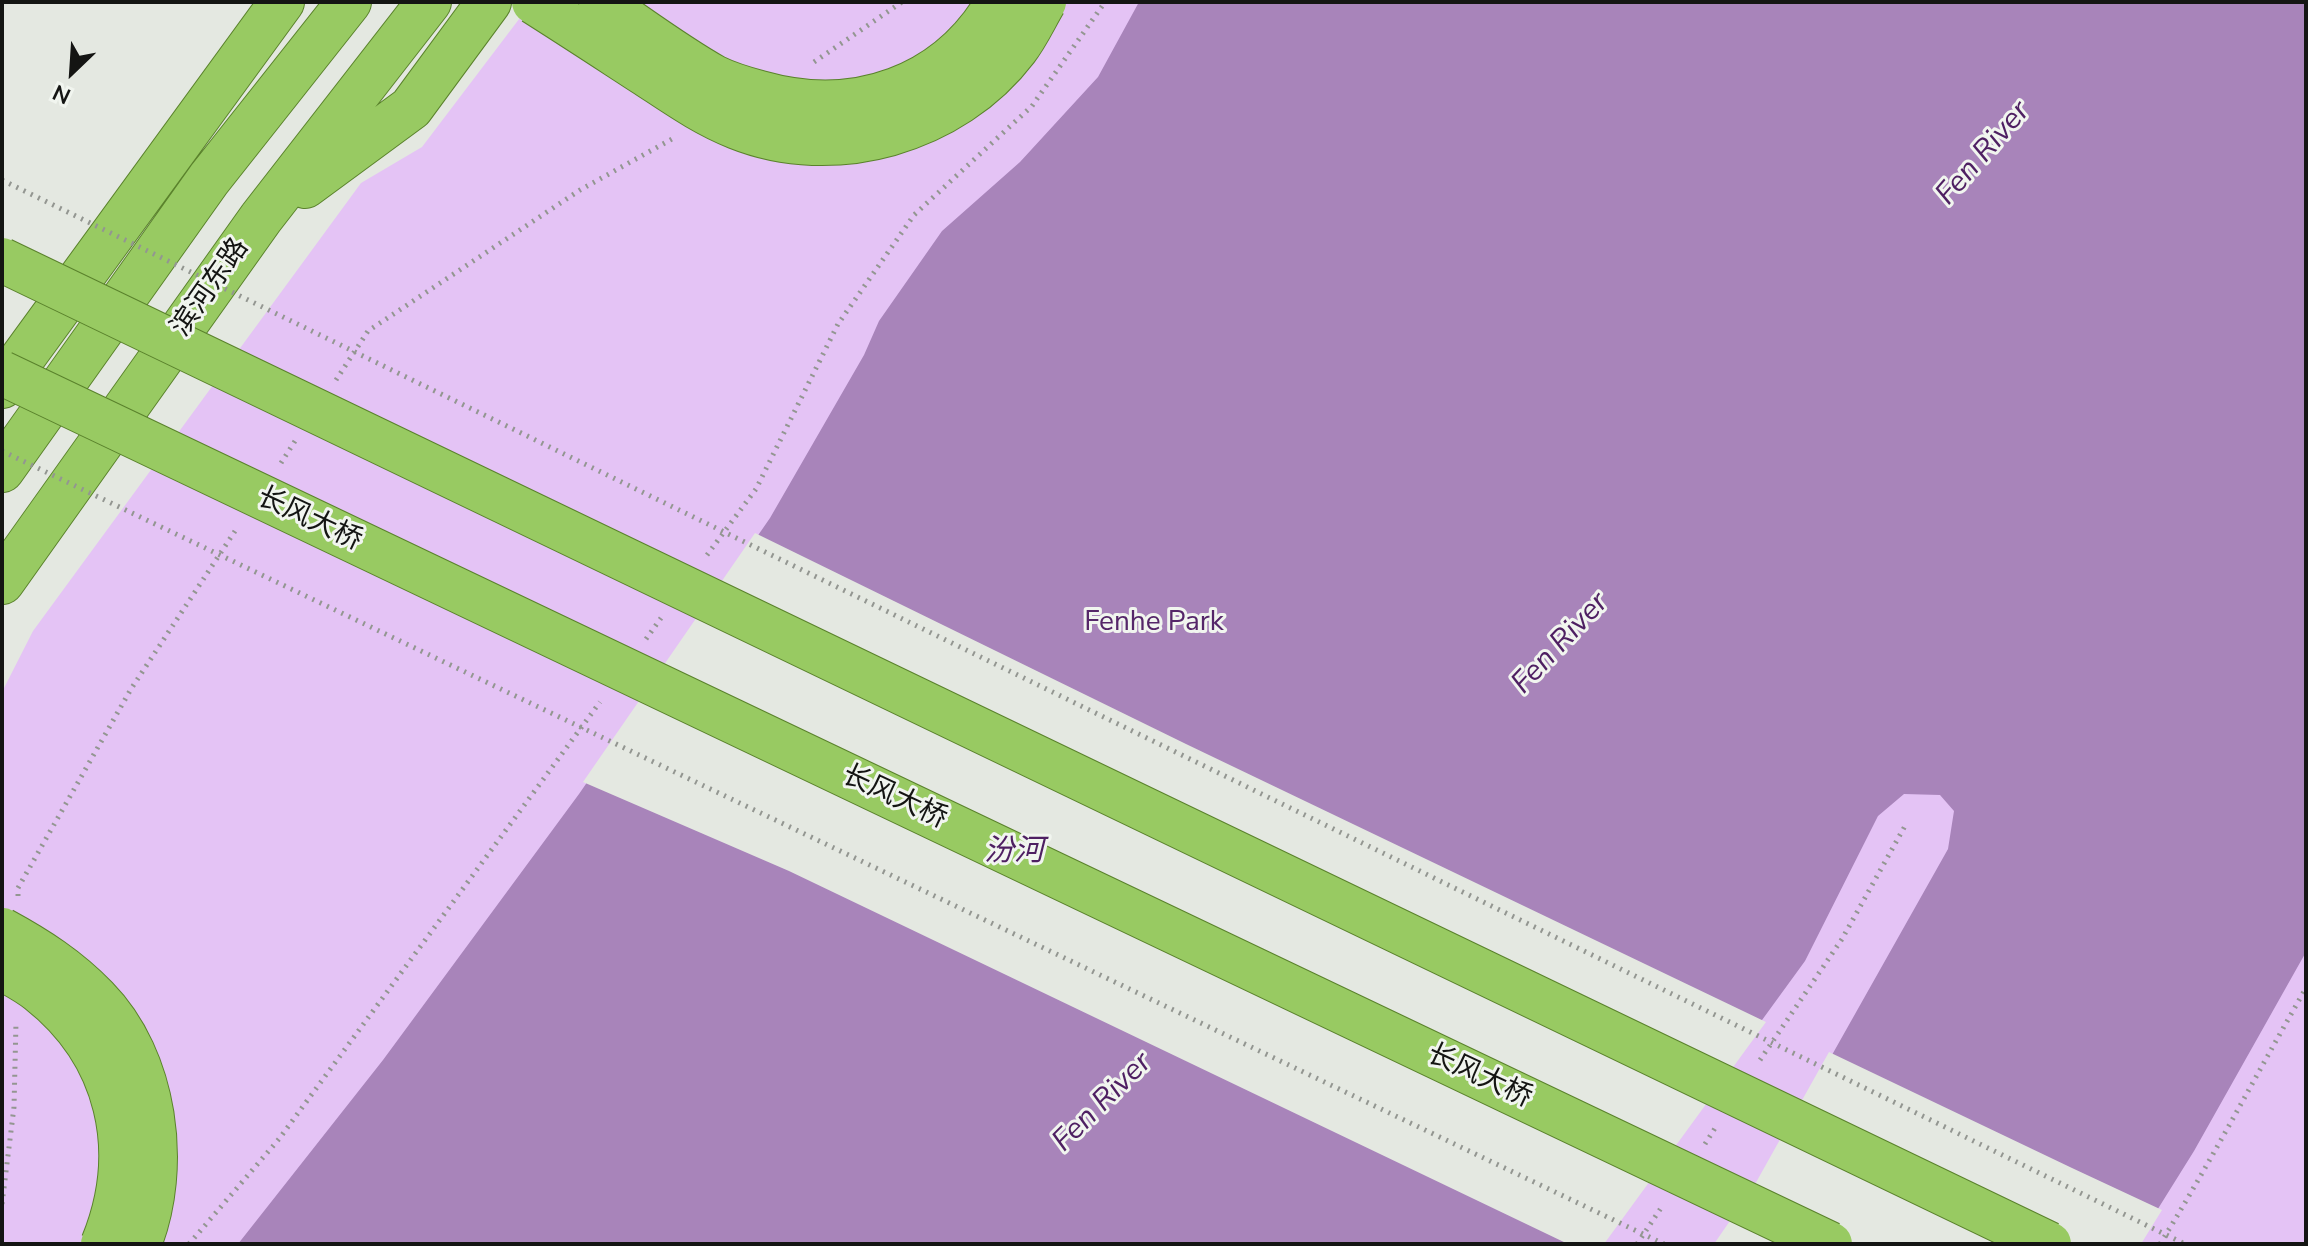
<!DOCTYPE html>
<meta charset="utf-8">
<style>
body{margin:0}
#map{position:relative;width:2308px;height:1246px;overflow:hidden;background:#e4e8e1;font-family:"Nunito Sans",sans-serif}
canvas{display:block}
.frame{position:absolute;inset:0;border:4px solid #141513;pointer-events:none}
.north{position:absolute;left:32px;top:32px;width:80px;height:80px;-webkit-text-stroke:6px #f1f5ef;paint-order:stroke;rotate:205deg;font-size:22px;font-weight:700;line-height:32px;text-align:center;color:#141513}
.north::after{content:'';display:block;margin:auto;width:28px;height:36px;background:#141513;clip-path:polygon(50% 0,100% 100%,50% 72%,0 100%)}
</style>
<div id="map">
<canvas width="2308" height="1246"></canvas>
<div class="frame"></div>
<div class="north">N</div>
</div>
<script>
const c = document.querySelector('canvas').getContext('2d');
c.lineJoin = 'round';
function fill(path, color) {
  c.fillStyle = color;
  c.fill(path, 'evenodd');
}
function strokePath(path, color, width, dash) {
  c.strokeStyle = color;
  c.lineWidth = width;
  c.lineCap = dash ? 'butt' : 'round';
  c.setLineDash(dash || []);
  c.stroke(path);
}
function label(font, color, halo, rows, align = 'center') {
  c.font = font + ' "Nunito Sans","Noto Sans SC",sans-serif';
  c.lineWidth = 6;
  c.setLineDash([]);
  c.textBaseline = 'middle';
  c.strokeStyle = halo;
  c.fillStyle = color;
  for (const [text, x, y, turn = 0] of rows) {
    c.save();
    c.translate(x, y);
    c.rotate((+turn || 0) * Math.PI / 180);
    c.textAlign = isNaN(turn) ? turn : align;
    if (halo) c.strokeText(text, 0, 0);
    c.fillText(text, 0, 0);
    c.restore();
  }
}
fill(new Path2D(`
 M532,2H2306V1244H2V692L33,631L361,183L422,147Z`), '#e4c3f5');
fill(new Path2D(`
 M1139,2H2306V952L2194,1151L2136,1244L1757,1188L1948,849L1954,811L1940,795L1904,794L1878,816L1805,961L1599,1244H238L383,1060L579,794L770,518L864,355L879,321L942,231L1020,162L1098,77Z`), '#a884ba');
fill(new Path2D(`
 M755,533L1186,744L1766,1022L1604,1244H1568L789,871L583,782Z
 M1829,1052L2072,1168L2162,1210L2141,1244H1714L1754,1186Z`), '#e4e8e1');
const trunk = new Path2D(`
 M305,186L411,108L489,2
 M2,386L282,2
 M2,470L209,179L349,2
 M2,582L261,218L429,2`);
strokePath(trunk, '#5a822c', 46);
strokePath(new Path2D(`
 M814,62L902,2
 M336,380L368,331L580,190L672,139
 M281,463L295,441
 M707,555L756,489L838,324L914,215L1032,106L1105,2
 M646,639L661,618
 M18,896V888L131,689L237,528
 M1760,1060L1842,939L1905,826
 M1705,1144L1717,1125
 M2,1204L14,1107L16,1022
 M189,1244L279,1139L600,702
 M1637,1244L1661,1208
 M2160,1244C2212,1160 2257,1073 2306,988`), '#939691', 5, [2, 6]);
strokePath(trunk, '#98ca62', 44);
const trunkBridge = new Path2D(`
 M534,2C572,26 610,51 647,75C676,94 704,114 737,127C834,166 953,132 1016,49C1027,35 1035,17 1044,2
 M601,2C638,27 675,55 714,77C728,84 745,89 760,93C855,120 948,88 998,2
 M2,260L2049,1244
 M2,373L1830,1244
 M2,930C37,949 68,969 96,998C156,1059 170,1167 139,1244
 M2,968C14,975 28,982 39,991C119,1054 141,1151 103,1244`);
strokePath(trunkBridge, '#5a822c', 46, []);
strokePath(new Path2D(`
 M2,180L2185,1244
 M2,451L1664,1244`), '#939691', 5, [2, 6]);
strokePath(trunkBridge, '#98ca62', 44);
label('28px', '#141513', '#f1f5ef', [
 ["滨河东路",211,288,-55],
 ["长风大桥",309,520,25],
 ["长风大桥",894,798,25],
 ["长风大桥",1479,1077,25]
]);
label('28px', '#552669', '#f1f5ef', [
 ["Fenhe Park",1154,623]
]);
label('italic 30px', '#4e1f62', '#f1f5ef', [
 ["Fen River",1984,154,-49],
 ["Fen River",1561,644,-47],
 ["汾河",1014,853],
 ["Fen River",1103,1103,-45]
]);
</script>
